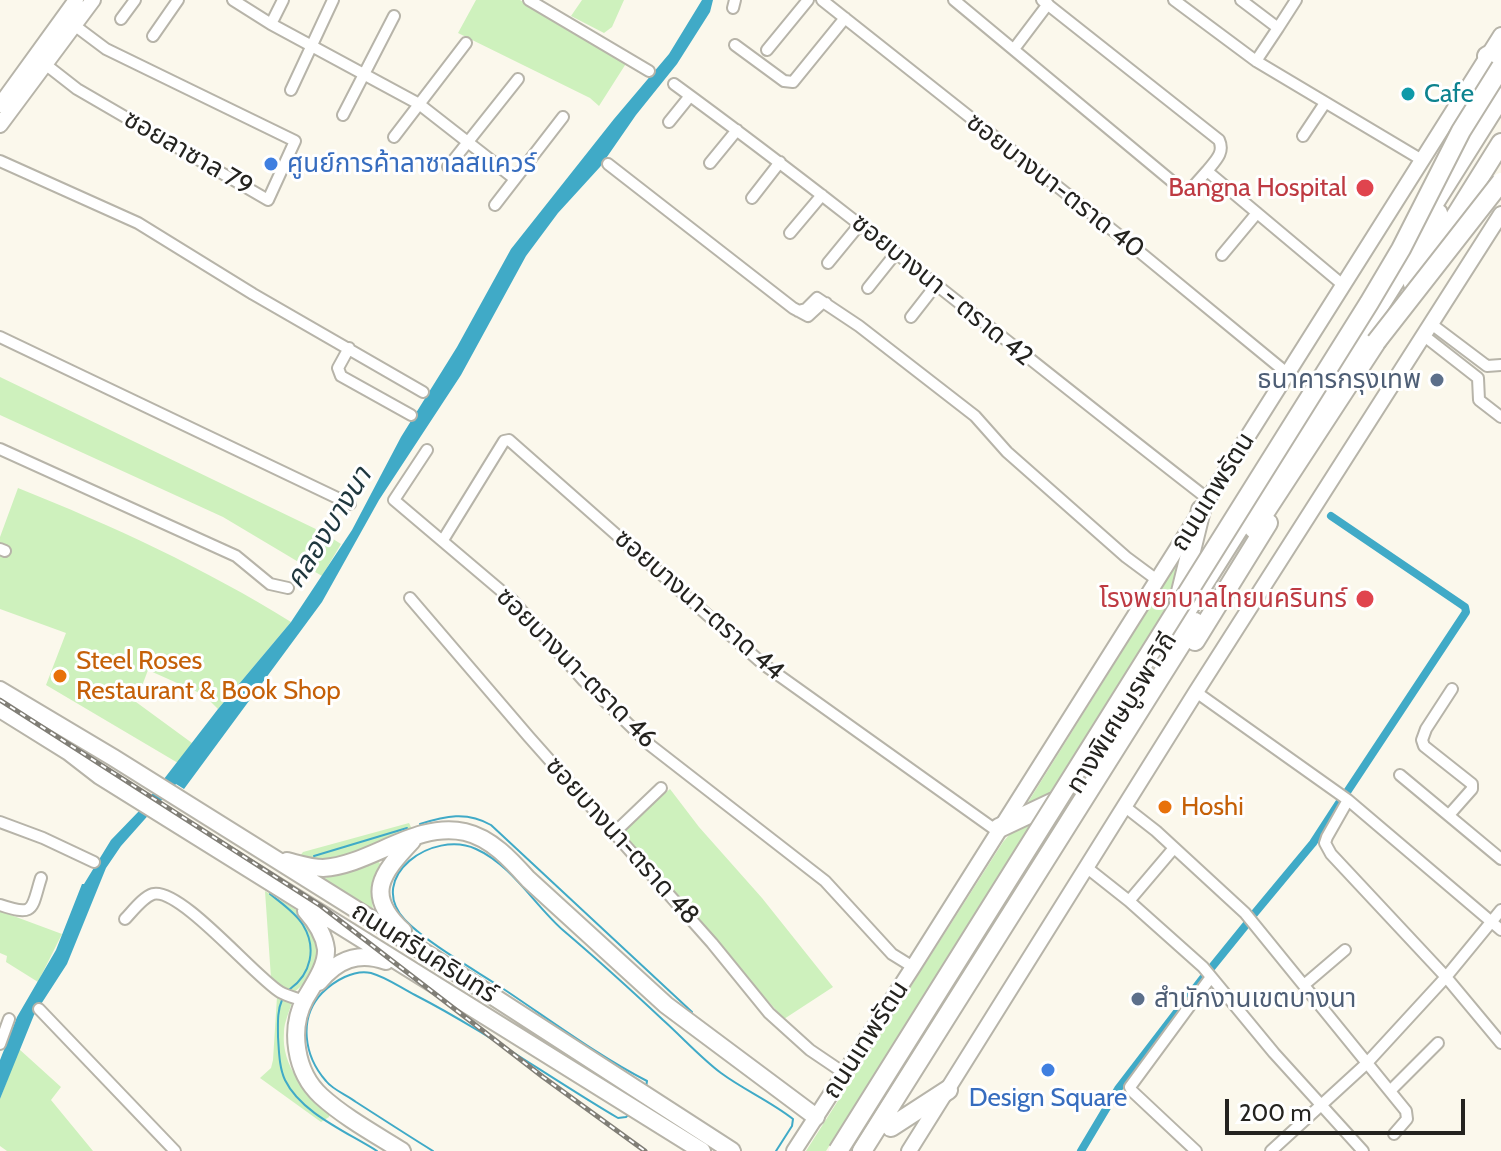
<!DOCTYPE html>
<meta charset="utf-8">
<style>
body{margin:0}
#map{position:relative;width:1501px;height:1151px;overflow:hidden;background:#fbf8ec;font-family:Cabin,sans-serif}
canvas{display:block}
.scale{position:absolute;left:1225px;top:1099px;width:240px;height:36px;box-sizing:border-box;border:4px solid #24231f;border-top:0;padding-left:10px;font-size:24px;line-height:28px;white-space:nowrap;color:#24231f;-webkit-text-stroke:6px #fff;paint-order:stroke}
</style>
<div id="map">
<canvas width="1501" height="1151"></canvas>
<div class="scale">200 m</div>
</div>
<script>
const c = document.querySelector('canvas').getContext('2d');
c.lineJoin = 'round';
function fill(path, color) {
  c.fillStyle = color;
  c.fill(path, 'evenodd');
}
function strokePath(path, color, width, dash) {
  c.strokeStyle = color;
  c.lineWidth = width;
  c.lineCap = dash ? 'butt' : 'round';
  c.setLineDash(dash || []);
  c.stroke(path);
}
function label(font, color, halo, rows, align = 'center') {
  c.font = font + ' Cabin,"Noto Sans Thai",sans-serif';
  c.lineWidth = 6;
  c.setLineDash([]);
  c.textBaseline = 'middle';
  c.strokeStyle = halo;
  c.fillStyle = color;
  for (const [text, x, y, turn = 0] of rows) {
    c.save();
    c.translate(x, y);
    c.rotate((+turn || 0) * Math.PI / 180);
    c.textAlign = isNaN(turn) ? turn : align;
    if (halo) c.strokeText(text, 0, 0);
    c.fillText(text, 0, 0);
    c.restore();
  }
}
fill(new Path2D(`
 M476,0H520L627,62L599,106L590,98L458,33Z
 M582,0H624L612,27L604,33L571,16Z
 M0,377L322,532L341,544L322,576L223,517L0,415Z
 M18,488C113,526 204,568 291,622L218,709L204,695L148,670L136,702L192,743L178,763L46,685L66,633L0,609V554L6,556L9,549L0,545V537Z
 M1188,546L1178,596L1049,801L1025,807Z
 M670,789L699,827L762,898L833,987L784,1019L626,840L624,833L628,825Z
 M409,823L414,833L326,863L300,856L303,852Z
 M1034,825L826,1151H806L1003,842C1012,831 1019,826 1034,825Z
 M375,857L381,865L371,886L373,910L323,879Z
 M265,891C277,899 293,906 303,916C325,938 319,978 292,993L271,978Z
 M0,911L62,934L38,982L6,962L7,956L0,953Z
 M277,997L292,1001C290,1011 284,1022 284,1032C281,1067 305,1091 329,1113V1117L321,1122L260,1078L271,1068L273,1060Z
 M19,1049L61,1087L51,1100L93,1151H7L0,1146V1099Z`), '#cef1bd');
fill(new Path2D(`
 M702,0H713L710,12L677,64L636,115L600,167L558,213L526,256L461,375L379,500L322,602L184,789L176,784L121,846L106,868L67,964L34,1015L0,1099V1060L17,1017L56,950L82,884H84L111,840L140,810L218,709L291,622L352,530L401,437L457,347L511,249L614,119L669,54Z`), '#40aac7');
strokePath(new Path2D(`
 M420,824C445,816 467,811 491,825L692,1012
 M314,856L407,828
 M270,894C281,903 296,913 303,925C317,948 311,974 290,989
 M282,1000C277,1011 278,1024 278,1037C279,1051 279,1067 285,1080C301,1113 347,1132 377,1151
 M646,1087L647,1081C598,1056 546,1017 499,986C473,969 426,942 405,920C365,877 433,829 476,849C512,865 535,906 564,931C598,960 631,990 663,1020C682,1037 701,1058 721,1073C744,1090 770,1101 793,1119L792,1126L776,1151
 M433,1151C407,1135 381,1118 356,1102C347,1095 333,1090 326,1081C304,1056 298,1018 322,993C334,981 354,969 371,973C386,977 401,988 415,995C485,1031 550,1078 618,1118L626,1117L630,1113`), '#40aac7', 2);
strokePath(new Path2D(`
 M1331,516L1465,607L1466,612L1347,792
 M1254,914L1313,843L1339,803
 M1212,967L1246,925
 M1081,1151L1118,1089L1203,978`), '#40aac7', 8);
const street = new Path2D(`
 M233,0L271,24L419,104L515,179
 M529,0L649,71
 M822,0L1130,244L1288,374
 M954,0L1180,188H1192L1207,171L1343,285
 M1042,0L1219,140C1225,153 1215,161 1207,171
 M1174,0L1256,61L1422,160
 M1241,0L1278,28L1256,61
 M733,8L735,0
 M121,19L135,0
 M271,24L283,0
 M1278,28L1296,0
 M153,36L178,0
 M735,45L784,81L793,82L845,18
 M1014,49L1048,4
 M767,50L808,0
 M45,64L77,89L268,200L295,141L106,49L74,25
 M674,84C856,217 1030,361 1208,499
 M291,90L333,0
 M343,115L394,16
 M669,122L690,96
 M1303,136L1325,103
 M394,137L466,43
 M0,161L138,223L253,294L423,392
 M710,163L737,130
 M608,164L793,308L808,316L822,303H826
 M448,167L518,79
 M752,198L780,162
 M495,205L563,117
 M790,233L822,195
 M1222,255L1257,213
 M828,263L860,224
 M868,288L896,253
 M798,311L806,309L817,298L859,326L975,416L1007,452L1126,557L1157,580
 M911,317L936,285
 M1430,323L1487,366L1501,365
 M1423,335L1478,378L1479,400L1501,417
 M0,337L350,504
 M349,348L338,368L341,376L411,415
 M0,449L236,556L270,584L288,588
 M427,450L394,500L512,600L584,681L650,745L825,881L892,954L913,967
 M443,540L504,441L509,440L763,664L997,831
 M0,549L5,551
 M410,598L529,737L712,943L769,1013L810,1050L844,1073
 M1196,692L1348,800L1501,930
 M1400,775L1501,859
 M1348,800L1327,837L1325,843L1331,854L1446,977L1501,1043
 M1124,806L1156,831L1245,913L1406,1111L1407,1119L1394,1134
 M1449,815L1472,789V784L1424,746L1422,740L1426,729L1452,689
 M0,822L43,838L94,862
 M615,832L661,788
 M1086,867L1129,901L1203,967L1274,1053L1363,1151
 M1129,901L1174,848
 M0,905C36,917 31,909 41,878
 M125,919C132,912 143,897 153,894C180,887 255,977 280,992C287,996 296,998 304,1001
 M1304,985L1345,950
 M39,1009L175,1151
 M0,1044L9,1019
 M1390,1091L1438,1043
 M1196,1151L1132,1091L1130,1087L1211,977
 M1271,1151L1366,1064L1446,977L1501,910`);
const secondary = new Path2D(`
 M0,105L76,0
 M0,125L93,0
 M794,1151L913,967L1501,35
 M909,1151L1196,692L1501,214`);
const primary = new Path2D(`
 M0,690L114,758L432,957L732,1151
 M0,709L69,752L100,776L702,1151
 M287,861C299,864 311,868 323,868C371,865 415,821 465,832C491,838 511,860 528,879L666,1005L816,1117
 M306,911C315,921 324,934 326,949C327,966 313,985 305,999C289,1029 295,1072 321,1096C344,1117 375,1134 402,1151
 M403,931C364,895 381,874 412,841
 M319,982C337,960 358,951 386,961`);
const highway = new Path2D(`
 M1487,56L1501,49
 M1423,221L1501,97
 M1413,284L1501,143
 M1254,529L1384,330
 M1178,604L1201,510
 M1172,634L1438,213
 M1195,641L1268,523
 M999,828L1054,802
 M891,1127L948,1090
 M862,1151L1195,622`);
strokePath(street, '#b7b4a9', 14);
strokePath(secondary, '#b7b4a9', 18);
strokePath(primary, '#b7b4a9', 20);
strokePath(highway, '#b7b4a9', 22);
strokePath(street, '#fff', 10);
strokePath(secondary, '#fff', 14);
strokePath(primary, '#fff', 16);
strokePath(highway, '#fff', 18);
const rail = new Path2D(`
 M0,700L321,906L543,1077L645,1151`);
strokePath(rail, '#807e76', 5);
strokePath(rail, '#fff', 2, [6]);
const highwayBridge = new Path2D(`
 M1376,342L1501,182
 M838,1151L1369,303L1401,249L1461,131L1501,67`);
strokePath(highwayBridge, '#b7b4a9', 22, []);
strokePath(highwayBridge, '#fff', 18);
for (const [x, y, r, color] of [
 [1408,94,8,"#0f9aa8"],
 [271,164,8,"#3f7fe0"],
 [1365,188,10,"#e0444e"],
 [1437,380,8,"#5c6f8a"],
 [1365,599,10,"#e0444e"],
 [60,676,8,"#e8710a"],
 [1165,807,8,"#e8710a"],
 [1138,999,8,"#5c6f8a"],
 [1048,1070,8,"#3f7fe0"]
]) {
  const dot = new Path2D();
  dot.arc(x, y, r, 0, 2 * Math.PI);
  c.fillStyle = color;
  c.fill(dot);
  strokePath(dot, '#fff', 3);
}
label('26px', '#0d838f', '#fff', [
 ["Cafe",1424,94]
], 'left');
label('26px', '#24231f', '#fff', [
 ["ซอยลาซาล 79",188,153,30],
 ["ซอยบางนา-ตราด 40",1055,186,38],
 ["ซอยบางนา - ตราด 42",942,290,39],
 ["ถนนเทพรัตน",1213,492,-58],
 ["ซอยบางนา-ตราด 44",699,605,41],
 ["ซอยบางนา-ตราด 46",576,668,45],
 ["ทางพิเศษบูรพาวิถี",1122,713,-58],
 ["ซอยบางนา-ตราด 48",622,841,48],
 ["ถนนศรีนครินทร์",424,953,32],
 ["ถนนเทพรัตน",866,1040,-57]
]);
label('26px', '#366cbe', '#fff', [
 ["ศูนย์การค้าลาซาลสแควร์",287,164],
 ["Design Square",1048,1098,"center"]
], 'left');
label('26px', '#be3a42', '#fff', [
 ["Bangna Hospital",1347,188],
 ["โรงพยาบาลไทยนครินทร์",1347,599]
], 'right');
label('26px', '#4e5e75', '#fff', [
 ["ธนาคารกรุงเทพ",1421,380],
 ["สำนักงานเขตบางนา",1154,999,"left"]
], 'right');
label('26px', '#c56008', '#fff', [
 ["Steel Roses",76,661],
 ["Restaurant & Book Shop",76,691],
 ["Hoshi",1181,807]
], 'left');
label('italic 28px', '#1f373e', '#fff', [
 ["คลองบางนา",329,528,-58]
]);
</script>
